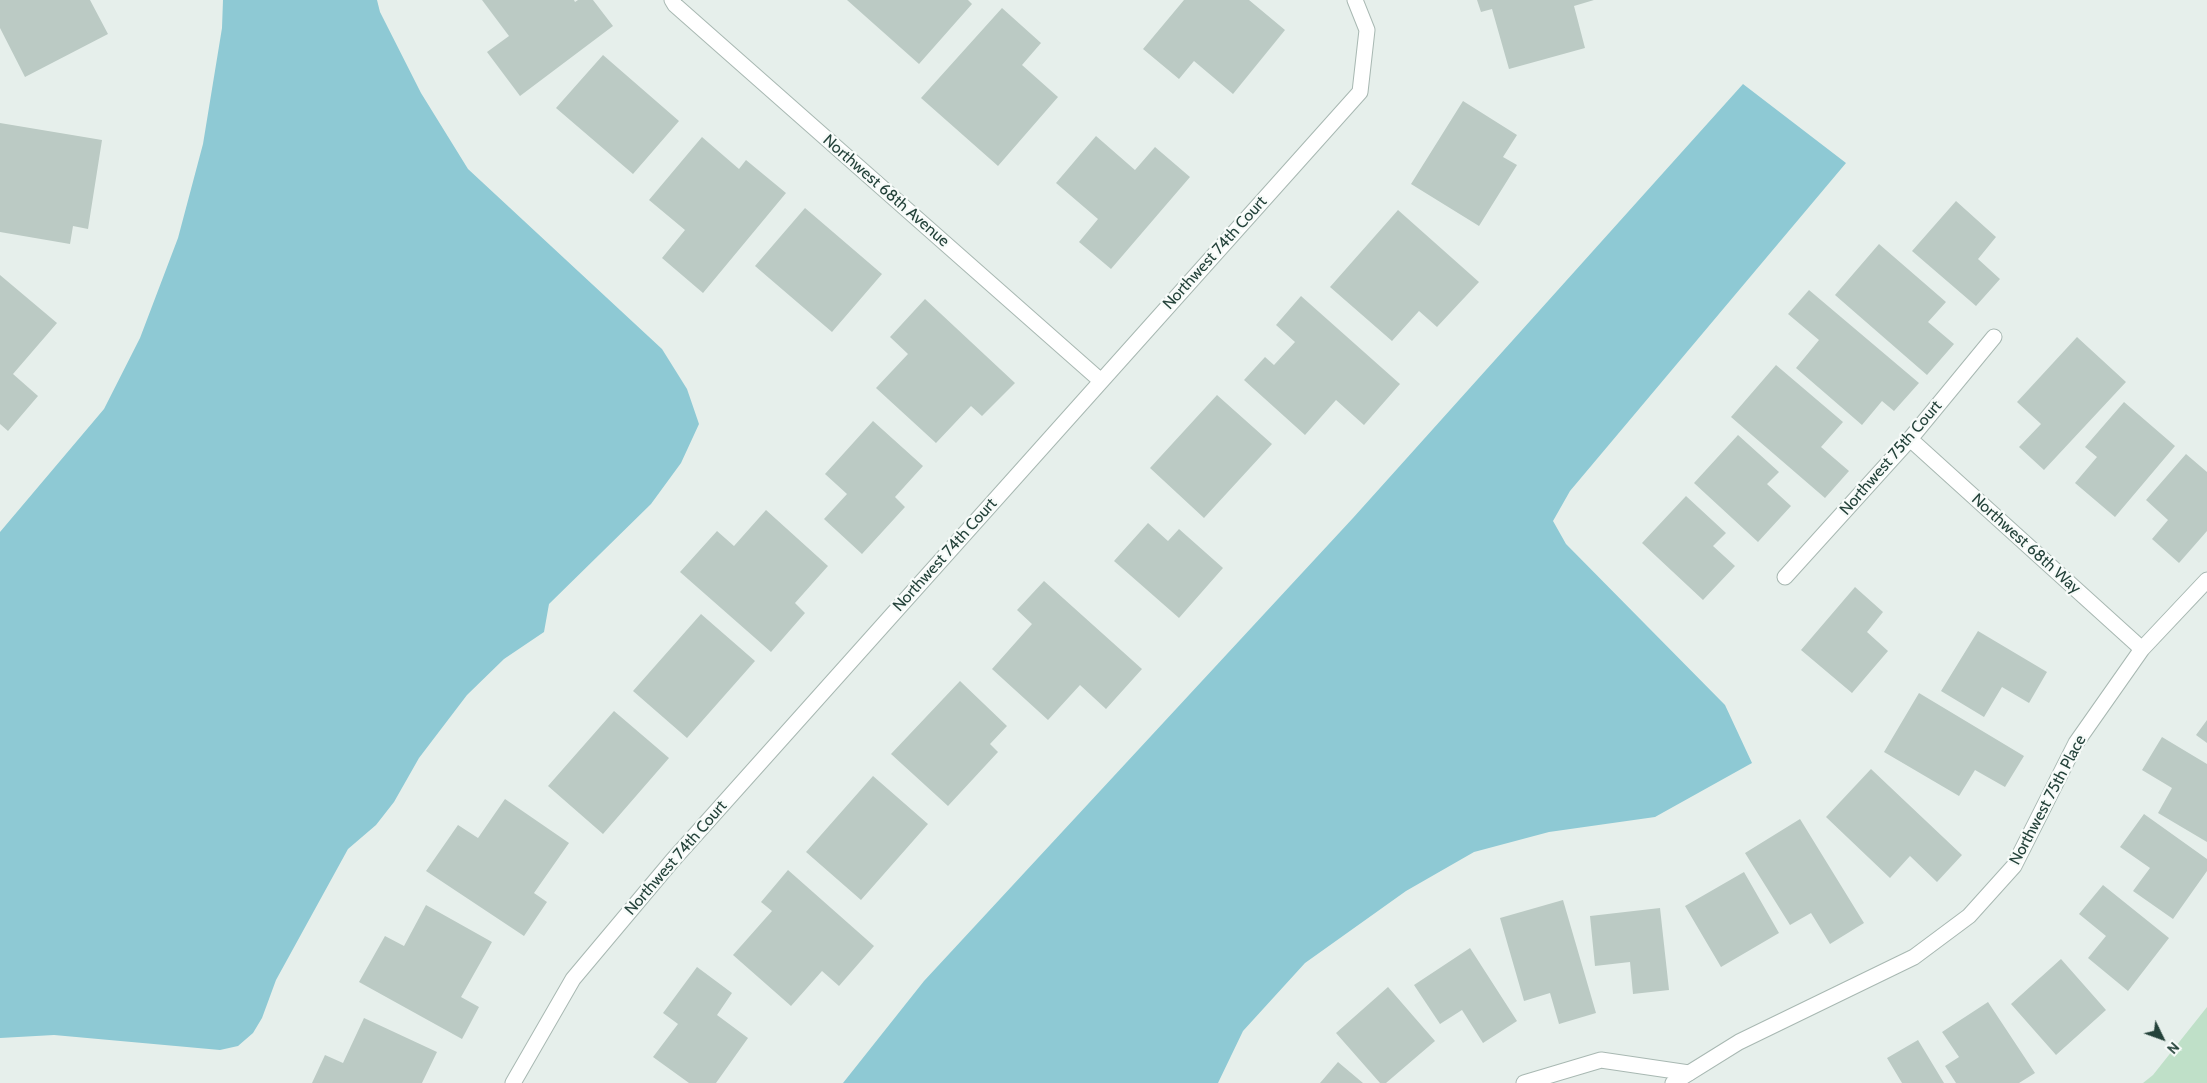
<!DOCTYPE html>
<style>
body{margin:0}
#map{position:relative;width:2207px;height:1083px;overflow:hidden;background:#e6efeb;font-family:Cabin,sans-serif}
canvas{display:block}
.north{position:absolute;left:2137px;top:1013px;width:50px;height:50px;-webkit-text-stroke:4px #f7fbf9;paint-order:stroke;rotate:132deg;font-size:14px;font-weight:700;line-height:20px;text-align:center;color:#24423a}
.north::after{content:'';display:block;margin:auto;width:18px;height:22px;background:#24423a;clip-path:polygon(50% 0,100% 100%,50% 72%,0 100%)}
</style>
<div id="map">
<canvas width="2207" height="1083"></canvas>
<div class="north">N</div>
</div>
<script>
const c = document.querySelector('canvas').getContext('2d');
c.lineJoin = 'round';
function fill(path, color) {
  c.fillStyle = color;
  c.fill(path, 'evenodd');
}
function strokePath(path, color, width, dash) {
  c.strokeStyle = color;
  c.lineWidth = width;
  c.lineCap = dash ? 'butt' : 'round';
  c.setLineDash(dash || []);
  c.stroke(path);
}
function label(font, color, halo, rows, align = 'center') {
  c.font = font + ' Cabin,sans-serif';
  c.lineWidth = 4.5;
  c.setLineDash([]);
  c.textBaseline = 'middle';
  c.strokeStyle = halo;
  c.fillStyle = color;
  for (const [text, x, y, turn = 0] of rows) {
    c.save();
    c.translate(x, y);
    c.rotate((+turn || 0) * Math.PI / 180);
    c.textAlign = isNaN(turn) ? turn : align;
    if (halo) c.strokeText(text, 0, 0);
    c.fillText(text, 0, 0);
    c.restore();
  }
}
fill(new Path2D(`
 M2207,1007V1083H2143L2153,1075Z`), '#bfe0c8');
fill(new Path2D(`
 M223,0H377L380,12L421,93L468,169L662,349L687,389L699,424L681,463L651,504L549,604L544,632L504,659L467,695L419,758L394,802L376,825L348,849L276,980L262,1018L253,1033L238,1046L220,1050L54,1035L0,1038V532L104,409L140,338L178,238L203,144L222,28Z
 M1743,84L1846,163L1570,491L1553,521L1566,544L1725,705L1752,763L1655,817L1549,832L1474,852L1406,891L1305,963L1243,1031L1218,1083H843L924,981L1353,518Z`), '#8ec9d4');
fill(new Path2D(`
 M0,0H90L108,34L25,77L0,28Z
 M482,0H574L575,2L578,0H593L613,26L520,96L487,52L509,36Z
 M847,0H968L972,4L919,64Z
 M1184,0H1249L1285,30L1233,94L1194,61L1179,79L1143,49Z
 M1477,0H1594L1574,6L1585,48L1509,69L1492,9L1481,12Z
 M1002,8L1041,43L1022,65L1058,97L998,166L921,98Z
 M603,55L679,121L633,174L556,108Z
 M1463,101L1517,135L1503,157L1517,165L1479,226L1411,184Z
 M0,123L102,140L88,229L73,226L70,244L0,232Z
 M1096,136L1135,170L1155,147L1190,177L1111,269L1079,242L1098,219L1056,183Z
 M702,137L739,169L746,160L786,193L703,293L662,258L685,230L649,200Z
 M1956,201L1996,237L1978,259L2000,279L1976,306L1912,251Z
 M805,208L882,274L832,332L755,266Z
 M1398,210L1479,282L1437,327L1419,311L1392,341L1330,287Z
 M1879,244L1946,302L1928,322L1954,344L1927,375L1835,295Z
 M0,275L57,323L13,374L38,396L8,431L0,424Z
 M1809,290L1919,383L1894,411L1882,401L1862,425L1796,368L1819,340L1788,314Z
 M1301,296L1400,384L1364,425L1336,400L1305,435L1244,380L1265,357L1274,365L1295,342L1276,325Z
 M925,299L1015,383L982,416L971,406L936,443L876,388L908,354L890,337Z
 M2077,337L2126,382L2044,470L2019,447L2041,424L2017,402Z
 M1776,365L1843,422L1821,447L1849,471L1825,498L1731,417Z
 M1217,395L1272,444L1204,518L1150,468Z
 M2124,402L2175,446L2115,517L2075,483L2097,457L2085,447Z
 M873,421L923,466L895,497L905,507L862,554L824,519L847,494L825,474Z
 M1738,435L1779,472L1767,484L1791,506L1758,542L1694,483Z
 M2186,454L2207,472V531L2179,563L2152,539L2168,520L2146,500Z
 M1686,496L1726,533L1713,546L1735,566L1703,600L1642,543Z
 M766,510L828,566L795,603L805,613L771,652L680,572L717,531L734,546Z
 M1148,523L1168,541L1179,529L1223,568L1179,618L1114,561Z
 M1044,581L1142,669L1106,709L1080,685L1048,720L992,669L1032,624L1017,610Z
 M1855,587L1883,612L1867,632L1888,651L1852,693L1801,650Z
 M701,614L755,661L687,738L633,691Z
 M1978,631L2047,672L2029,703L2002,687L1984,717L1941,691Z
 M960,681L1007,726L990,744L998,752L948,806L891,754Z
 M1919,693L2024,756L2005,787L1975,770L1959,796L1884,752Z
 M614,711L669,758L603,834L548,786Z
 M2207,720V743L2196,735Z
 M2162,737L2207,764V842L2158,813L2172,788L2142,770Z
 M1871,769L1962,855L1937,882L1910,856L1890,878L1826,817Z
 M873,776L928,824L861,900L806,852Z
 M505,799L569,843L534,893L547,902L524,936L426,871L458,825L478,838Z
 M2144,814L2207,859V871L2173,919L2133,891L2150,868L2120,847Z
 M1800,819L1864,923L1830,944L1811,913L1790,925L1745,853Z
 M788,870L874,946L839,986L822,971L791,1006L733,955L772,911L761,902Z
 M1744,872L1779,933L1721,967L1685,906Z
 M2103,885L2169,938L2128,991L2088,958L2106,936L2079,914Z
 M1563,900L1596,1013L1559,1024L1550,993L1524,1001L1500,918Z
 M426,905L492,942L461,997L479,1007L462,1039L359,982L385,936L404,946Z
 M1660,908L1669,990L1633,994L1630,962L1595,966L1590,916Z
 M1470,948L1517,1021L1483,1043L1462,1010L1440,1024L1414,985Z
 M2061,959L2106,1010L2056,1055L2011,1004Z
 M697,967L732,993L717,1015L748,1038L716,1083H689L653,1057L678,1024L663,1013Z
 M1388,987L1435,1041L1386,1083H1380L1336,1033Z
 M1988,1002L2035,1073L2019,1083H1956L1945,1066L1959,1057L1942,1032Z
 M364,1018L437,1052L422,1083H312L325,1055L343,1063Z
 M1918,1040L1944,1083H1902L1887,1058Z
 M1338,1062L1363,1083H1320Z`), '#bbcac4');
const lane = new Path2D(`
 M1524,1083L1601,1060L1689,1073`);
const street = new Path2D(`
 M672,0L675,5L1101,381
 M1910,439L2142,649
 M1785,577L1910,439L1994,337
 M513,1083L573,979L672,861L1360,92L1367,30L1355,0
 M1673,1083L1739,1042L1914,957L1969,916L2014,866L2076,743L2142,649L2207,580`);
strokePath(lane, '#a8b8b2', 17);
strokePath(street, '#a8b8b2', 17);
strokePath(lane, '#fff', 15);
strokePath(street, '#fff', 15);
label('16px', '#24423a', '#f7fbf9', [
 ["Northwest 68th Avenue",886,191,41],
 ["Northwest 74th Court",1215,253,-48],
 ["Northwest 75th Court",1891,458,-49],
 ["Northwest 68th Way",2026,544,42],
 ["Northwest 74th Court",945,555,-48],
 ["Northwest 75th Place",2048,800,-62],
 ["Northwest 74th Court",676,858,-49]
]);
</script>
